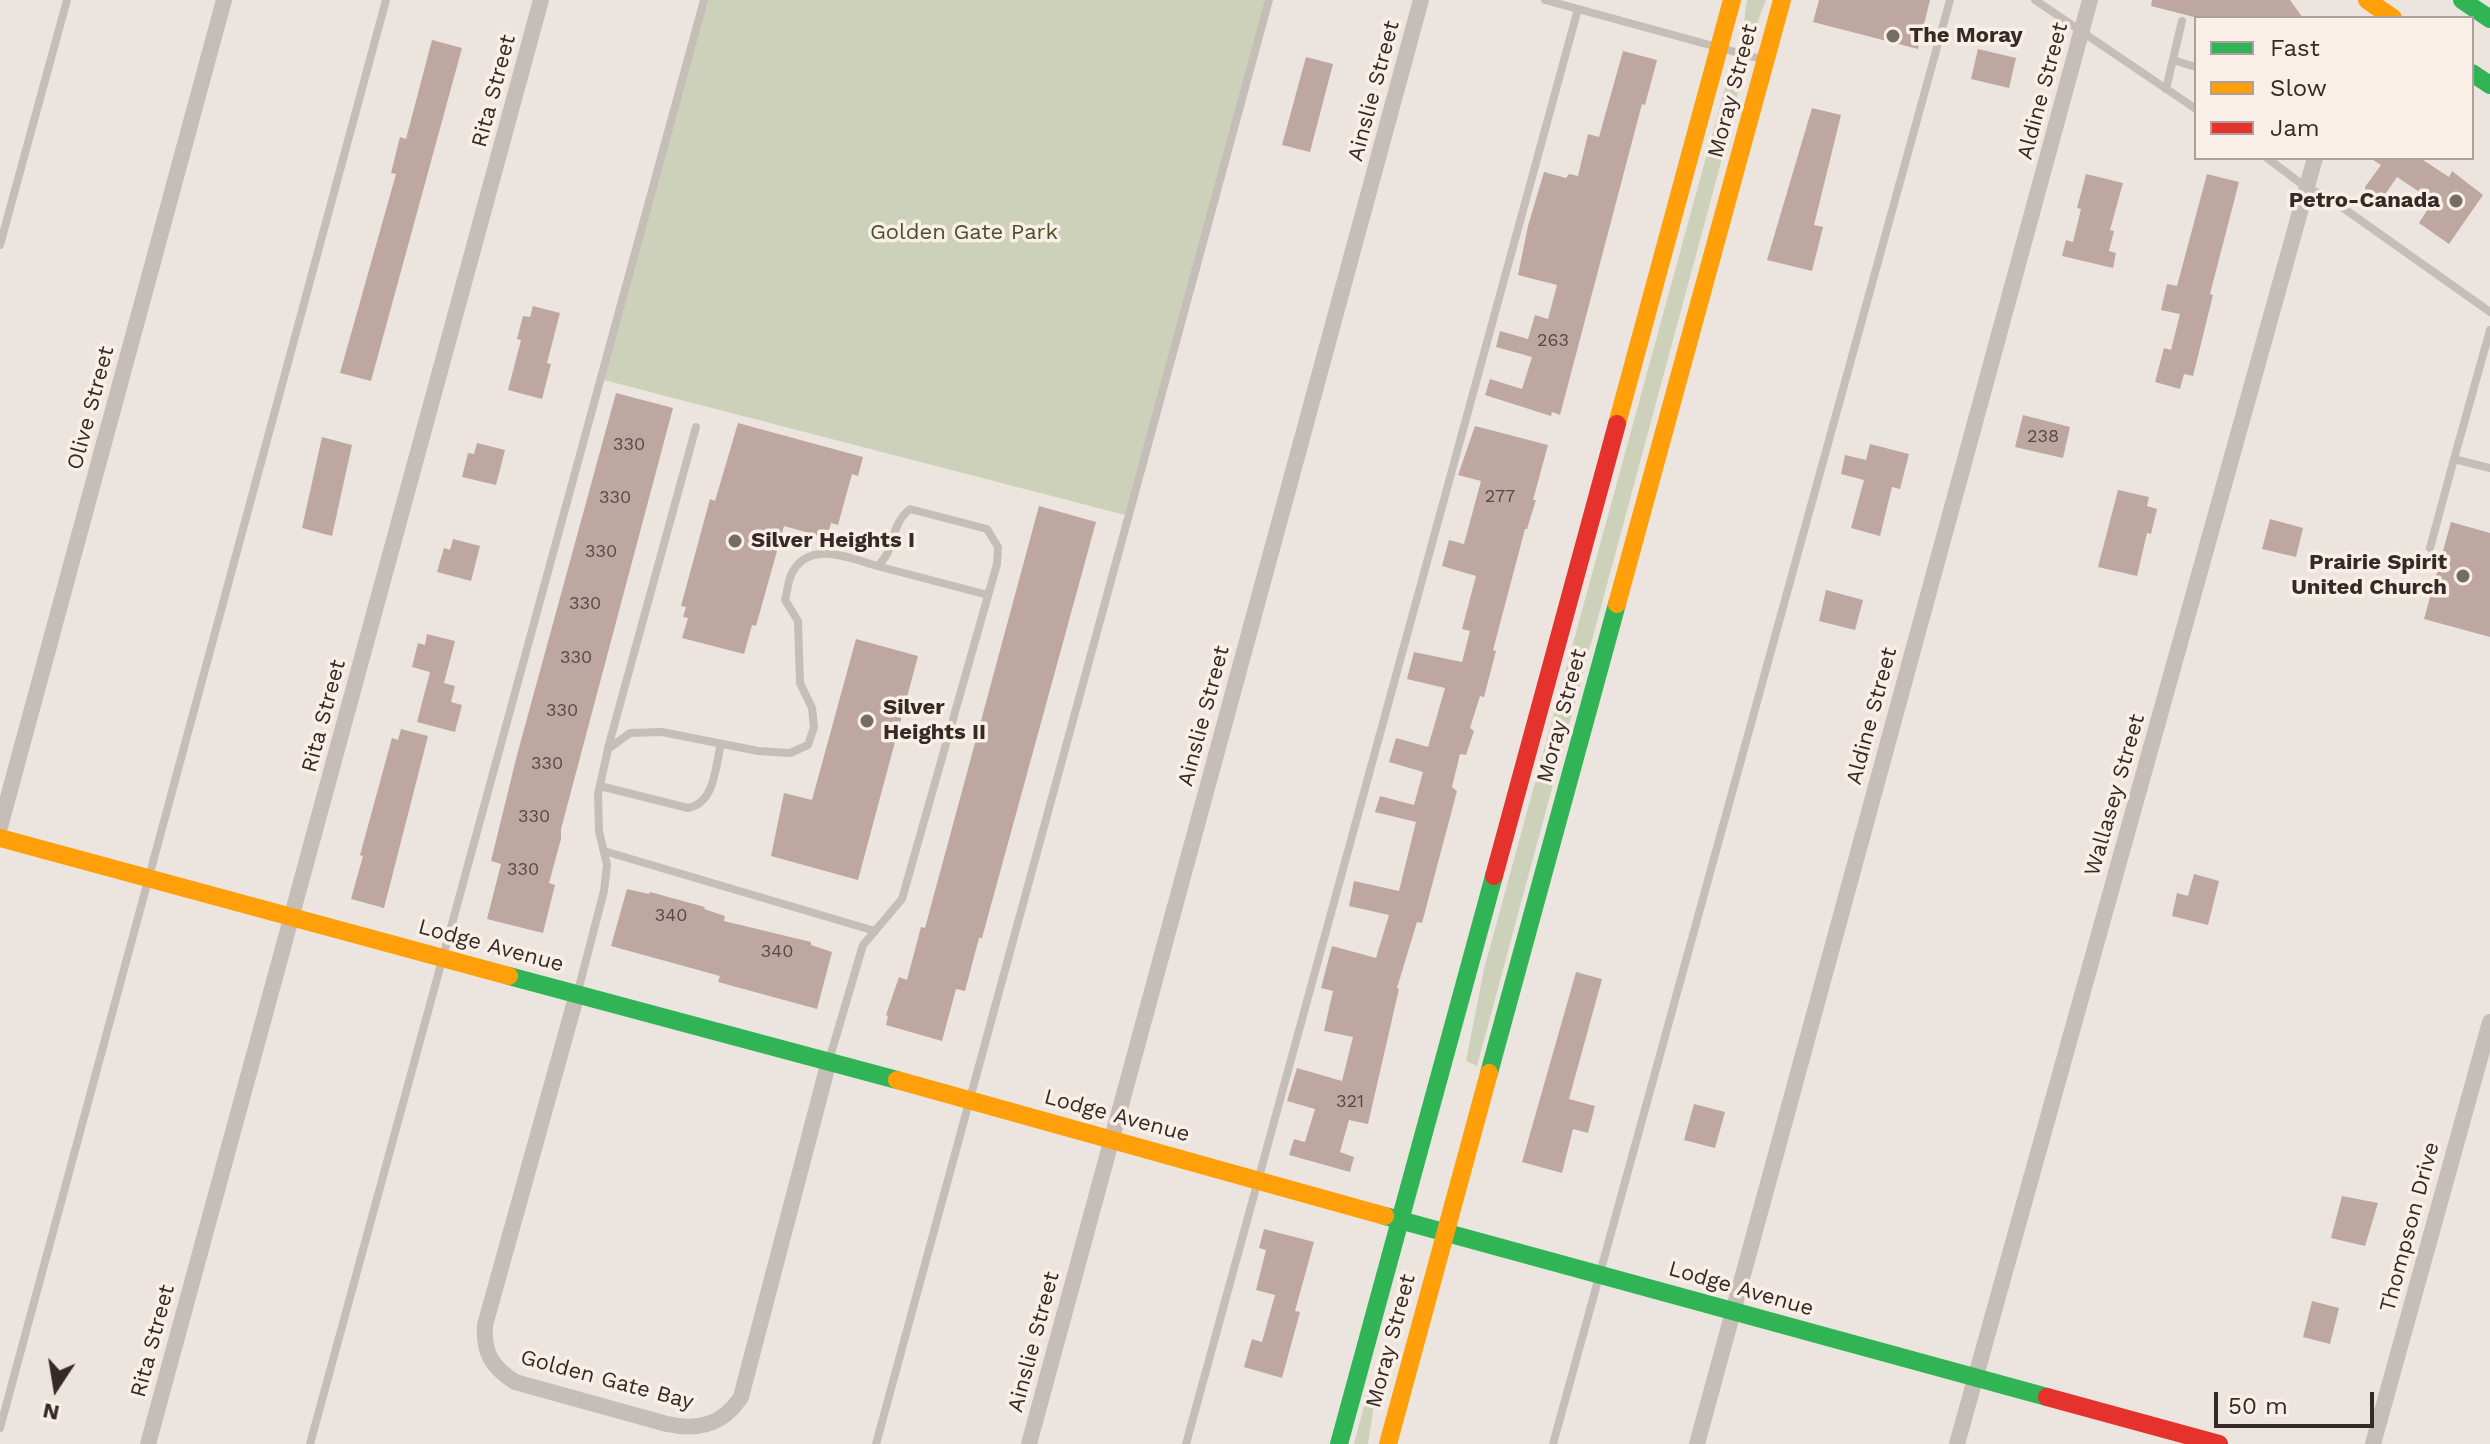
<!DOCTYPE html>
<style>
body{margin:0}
#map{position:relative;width:2490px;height:1444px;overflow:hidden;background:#ece5df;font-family:"Work Sans",sans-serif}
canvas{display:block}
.legend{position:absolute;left:2194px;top:16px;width:280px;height:144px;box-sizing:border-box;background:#f9efe6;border:2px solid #aba09a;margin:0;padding:10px 14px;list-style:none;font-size:24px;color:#352a27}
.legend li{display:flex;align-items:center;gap:16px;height:40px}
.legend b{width:40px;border:2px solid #aba09a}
.north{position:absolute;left:16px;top:1348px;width:80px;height:80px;-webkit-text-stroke:6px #f9efe6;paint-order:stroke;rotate:192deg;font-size:22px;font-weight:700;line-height:32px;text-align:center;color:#352a27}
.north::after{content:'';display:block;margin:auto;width:28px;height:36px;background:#352a27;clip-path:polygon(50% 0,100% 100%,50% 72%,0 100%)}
.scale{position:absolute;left:2214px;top:1392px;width:160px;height:36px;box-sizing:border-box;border:4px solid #352a27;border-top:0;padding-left:10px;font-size:24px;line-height:28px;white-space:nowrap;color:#352a27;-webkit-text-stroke:6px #f9efe6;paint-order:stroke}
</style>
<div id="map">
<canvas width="2490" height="1444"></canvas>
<ul class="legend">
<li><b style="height:10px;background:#30b455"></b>Fast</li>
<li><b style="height:10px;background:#ff9f0a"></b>Slow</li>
<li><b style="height:10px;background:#e5322d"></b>Jam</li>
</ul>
<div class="north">N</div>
<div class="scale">50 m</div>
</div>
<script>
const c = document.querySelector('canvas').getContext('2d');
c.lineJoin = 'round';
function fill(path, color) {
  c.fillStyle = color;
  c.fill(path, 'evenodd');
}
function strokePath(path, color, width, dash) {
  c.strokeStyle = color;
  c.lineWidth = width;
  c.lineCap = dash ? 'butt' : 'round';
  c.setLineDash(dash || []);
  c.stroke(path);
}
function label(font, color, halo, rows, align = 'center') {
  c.font = font + ' "Work Sans",sans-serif';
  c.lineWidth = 7;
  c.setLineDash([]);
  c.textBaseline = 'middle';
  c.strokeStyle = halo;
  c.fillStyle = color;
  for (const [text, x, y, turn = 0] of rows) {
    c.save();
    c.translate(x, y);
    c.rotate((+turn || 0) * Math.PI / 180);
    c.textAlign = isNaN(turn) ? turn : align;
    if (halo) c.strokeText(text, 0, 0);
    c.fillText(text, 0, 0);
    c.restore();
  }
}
fill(new Path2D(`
 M704,0H1269L1129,516L600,379Z
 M1747,0H1766L1756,26L1744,22Z
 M1726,84L1738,87L1737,103L1477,1066L1466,1061L1484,969Z
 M1367,1395L1375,1398L1368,1444H1354Z`), '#ced1b9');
fill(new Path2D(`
 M1819,0H1930L1918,49L1813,22Z
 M2152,0H2290L2303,18H2198L2151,6Z
 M432,40L462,48L371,381L340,373L396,174L391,173L400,137L406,139Z
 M1978,49L2016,58L2009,88L1971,79Z
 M1623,51L1657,60L1645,105L1642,104L1560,415L1552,412L1551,416L1485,395L1490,379L1522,389L1532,357L1496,347L1500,331L1528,339L1535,315L1548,319L1557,285L1518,275L1528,226L1544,172L1566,178L1569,174L1578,176L1588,134L1599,137Z
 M1306,57L1333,64L1310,152L1282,145Z
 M1812,108L1841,115L1814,225L1823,227L1812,271L1767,260Z
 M2370,158H2420L2449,177L2452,171L2483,195L2449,244L2419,223L2433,201L2397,177L2382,199L2372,203L2366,201L2365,187L2381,165Z
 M2086,174L2123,183L2110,230L2114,231L2109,251L2116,253L2113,268L2062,256L2066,240L2073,242L2081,209L2077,208Z
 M2207,174L2239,182L2210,294L2213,295L2193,376L2184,374L2180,389L2155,382L2164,348L2171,350L2180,314L2161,310L2167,284L2177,286Z
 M533,306L560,313L547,363L551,364L542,399L508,390L521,340L517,339L523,316L530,317Z
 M616,393L673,408L561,829V839L549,883L555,885L543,933L487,919L501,864L491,861L517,755Z
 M2023,415L2070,427L2063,458L2015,447Z
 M738,423L863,457L858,476L852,474L838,525L831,523L827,538L784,526L756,626L752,625L744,654L682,638L688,618L683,617L686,607L681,606L710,499L715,501Z
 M1475,426L1548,445L1533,500H1536L1527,529H1525L1493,650L1496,651L1484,697L1480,696L1470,728L1474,731L1466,755L1460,754L1452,787L1457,791L1422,923L1417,922L1397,988L1399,989L1368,1124L1349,1120L1340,1152L1354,1157L1350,1172L1289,1155L1294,1139L1305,1142L1315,1109L1287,1101L1297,1068L1342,1081L1353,1037L1324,1031L1333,991L1321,988L1332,946L1376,958L1389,915L1349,906L1354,881L1399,891L1416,822L1375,812L1380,796L1414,805L1423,772L1389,762L1396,738L1428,747L1445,688L1407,679L1414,652L1462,662L1470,631L1462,629L1476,576L1442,566L1449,540L1464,544L1481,481L1458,475Z
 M322,437L352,445L332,536L302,528Z
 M477,443L505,450L496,485L462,477L468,453L474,454Z
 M1870,444L1909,454L1900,489L1892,487L1880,536L1851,528L1864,480L1841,474L1845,455L1866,460Z
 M2118,490L2149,497L2147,506L2157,509L2151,534L2147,533L2137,576L2098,567Z
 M1039,506L1096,522L982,938H979L965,991L956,989L942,1041L886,1025L888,1016L886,1015L899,977L907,980L921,927L925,928Z
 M2270,519L2303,528L2296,557L2262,549Z
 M2451,522L2490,533V637L2424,619Z
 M453,539L480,546L471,581L437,572L444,548L450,550Z
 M1826,590L1863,600L1855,630L1819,621Z
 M427,634L455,641L444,683L455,686L451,702L462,705L455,732L417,722L430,672L412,667L418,643L425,645Z
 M856,639L918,656L858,880L771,856L784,793L812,800Z
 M401,729L428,736L384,908L351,899L363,856L360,855L392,738L398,740Z
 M2194,874L2219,881L2208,925L2172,916L2177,893L2188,896Z
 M627,889L649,894L650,892L705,907L704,909L725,916L724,921L811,942V945L832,952L817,1009L718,982L720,976L611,946Z
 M1576,972L1602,979L1569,1099L1595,1106L1588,1133L1573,1129L1562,1173L1522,1162Z
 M1694,1104L1725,1112L1715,1148L1684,1140Z
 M2342,1196L2378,1203L2365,1246L2331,1238Z
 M1264,1229L1314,1242L1295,1311L1300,1312L1282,1378L1244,1367L1252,1339L1262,1342L1275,1295L1256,1290L1266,1250L1259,1248Z
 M2312,1301L2339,1308L2330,1344L2303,1337Z`), '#bfa7a1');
strokePath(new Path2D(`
 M1545,0L1761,59
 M2035,0L2196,109
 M2173,60L2196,67
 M2166,89L2182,21
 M2267,158L2307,188L2329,198L2490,312
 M0,245L67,0
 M2490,330L2454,459L2490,468
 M2430,548L2454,459
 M877,566L988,595
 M608,748L696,427
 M600,786L688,808C715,803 715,768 721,744
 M604,851L875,931
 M578,991L604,891L607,865L599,831L598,794L608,749L630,733L662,732L758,751L790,753L808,745L814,727L812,708L800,683L798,621L785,600C787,593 788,582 791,575C808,539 849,558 877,566C897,550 888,527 910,509L987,529L998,547L997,564L902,899L863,945L830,1057
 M0,1428L386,0
 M310,1444L704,0
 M876,1444L1269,0
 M1186,1444L1578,9
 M1553,1444L1950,0`), '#c5bdb8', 8);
strokePath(new Path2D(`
 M0,827L224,0
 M577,994L485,1325C483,1353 492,1367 515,1382L667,1424C698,1431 723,1425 741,1397L829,1061
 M148,1444L541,0
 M1029,1444L1421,0
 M1697,1444L2090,0
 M1957,1444L2315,158
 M2373,1444L2490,1022`), '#c5bdb8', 16);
strokePath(new Path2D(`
 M2462,0L2490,19
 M2472,73L2490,85
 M509,976L897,1080
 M1489,1073L1617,604
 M1385,1216L2047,1397
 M1339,1444L1494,876`), '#30b455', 18);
strokePath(new Path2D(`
 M2367,0L2393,18
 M1617,424L1732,0
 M1617,604L1782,0
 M0,838L509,976
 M897,1080L1385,1216
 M1388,1444L1489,1073`), '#ff9f0a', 18);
strokePath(new Path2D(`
 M1494,876L1617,424
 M2047,1397L2219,1444`), '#e5322d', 18);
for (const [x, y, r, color] of [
 [1893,36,8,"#756b67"],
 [2456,201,8,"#756b67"],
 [735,541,8,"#756b67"],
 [2463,576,8,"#756b67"],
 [867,721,8,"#756b67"]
]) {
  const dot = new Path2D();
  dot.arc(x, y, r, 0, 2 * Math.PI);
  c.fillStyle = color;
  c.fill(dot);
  strokePath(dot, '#f9efe6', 3);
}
label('18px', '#584946', null, [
 ["263",1553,341],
 ["238",2043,437],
 ["330",629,445],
 ["277",1500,497],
 ["330",615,498],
 ["330",601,552],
 ["330",585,604],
 ["330",576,658],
 ["330",562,711],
 ["330",547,764],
 ["330",534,817],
 ["330",523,870],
 ["340",671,916],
 ["340",777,952],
 ["321",1350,1102]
]);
label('bold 22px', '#352a27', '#f9efe6', [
 ["The Moray",1909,36],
 ["Petro-Canada",2440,201,"right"],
 ["Silver Heights I",751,541],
 ["Prairie Spirit",2447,563,"right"],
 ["United Church",2447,588,"right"],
 ["Silver",883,708],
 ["Heights II",883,733]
], 'left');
label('22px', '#352a27', '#f9efe6', [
 ["Rita Street",494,91,-75],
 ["Ainslie Street",1374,91,-75],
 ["Moray Street",1733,91,-75],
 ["Aldine Street",2043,91,-75],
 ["Olive Street",91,408,-75],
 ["Rita Street",324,716,-75],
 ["Ainslie Street",1204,716,-75],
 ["Moray Street",1562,716,-75],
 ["Aldine Street",1872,716,-75],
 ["Wallasey Street",2115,795,-74],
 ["Lodge Avenue",491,946,15],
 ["Lodge Avenue",1117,1116,15],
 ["Thompson Drive",2410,1227,-75],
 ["Lodge Avenue",1741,1289,16],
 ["Rita Street",153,1341,-75],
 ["Moray Street",1391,1341,-75],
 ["Ainslie Street",1034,1342,-75],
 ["Golden Gate Bay",607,1380,15]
]);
label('22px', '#48532b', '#f9efe6', [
 ["Golden Gate Park",964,233]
]);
</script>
